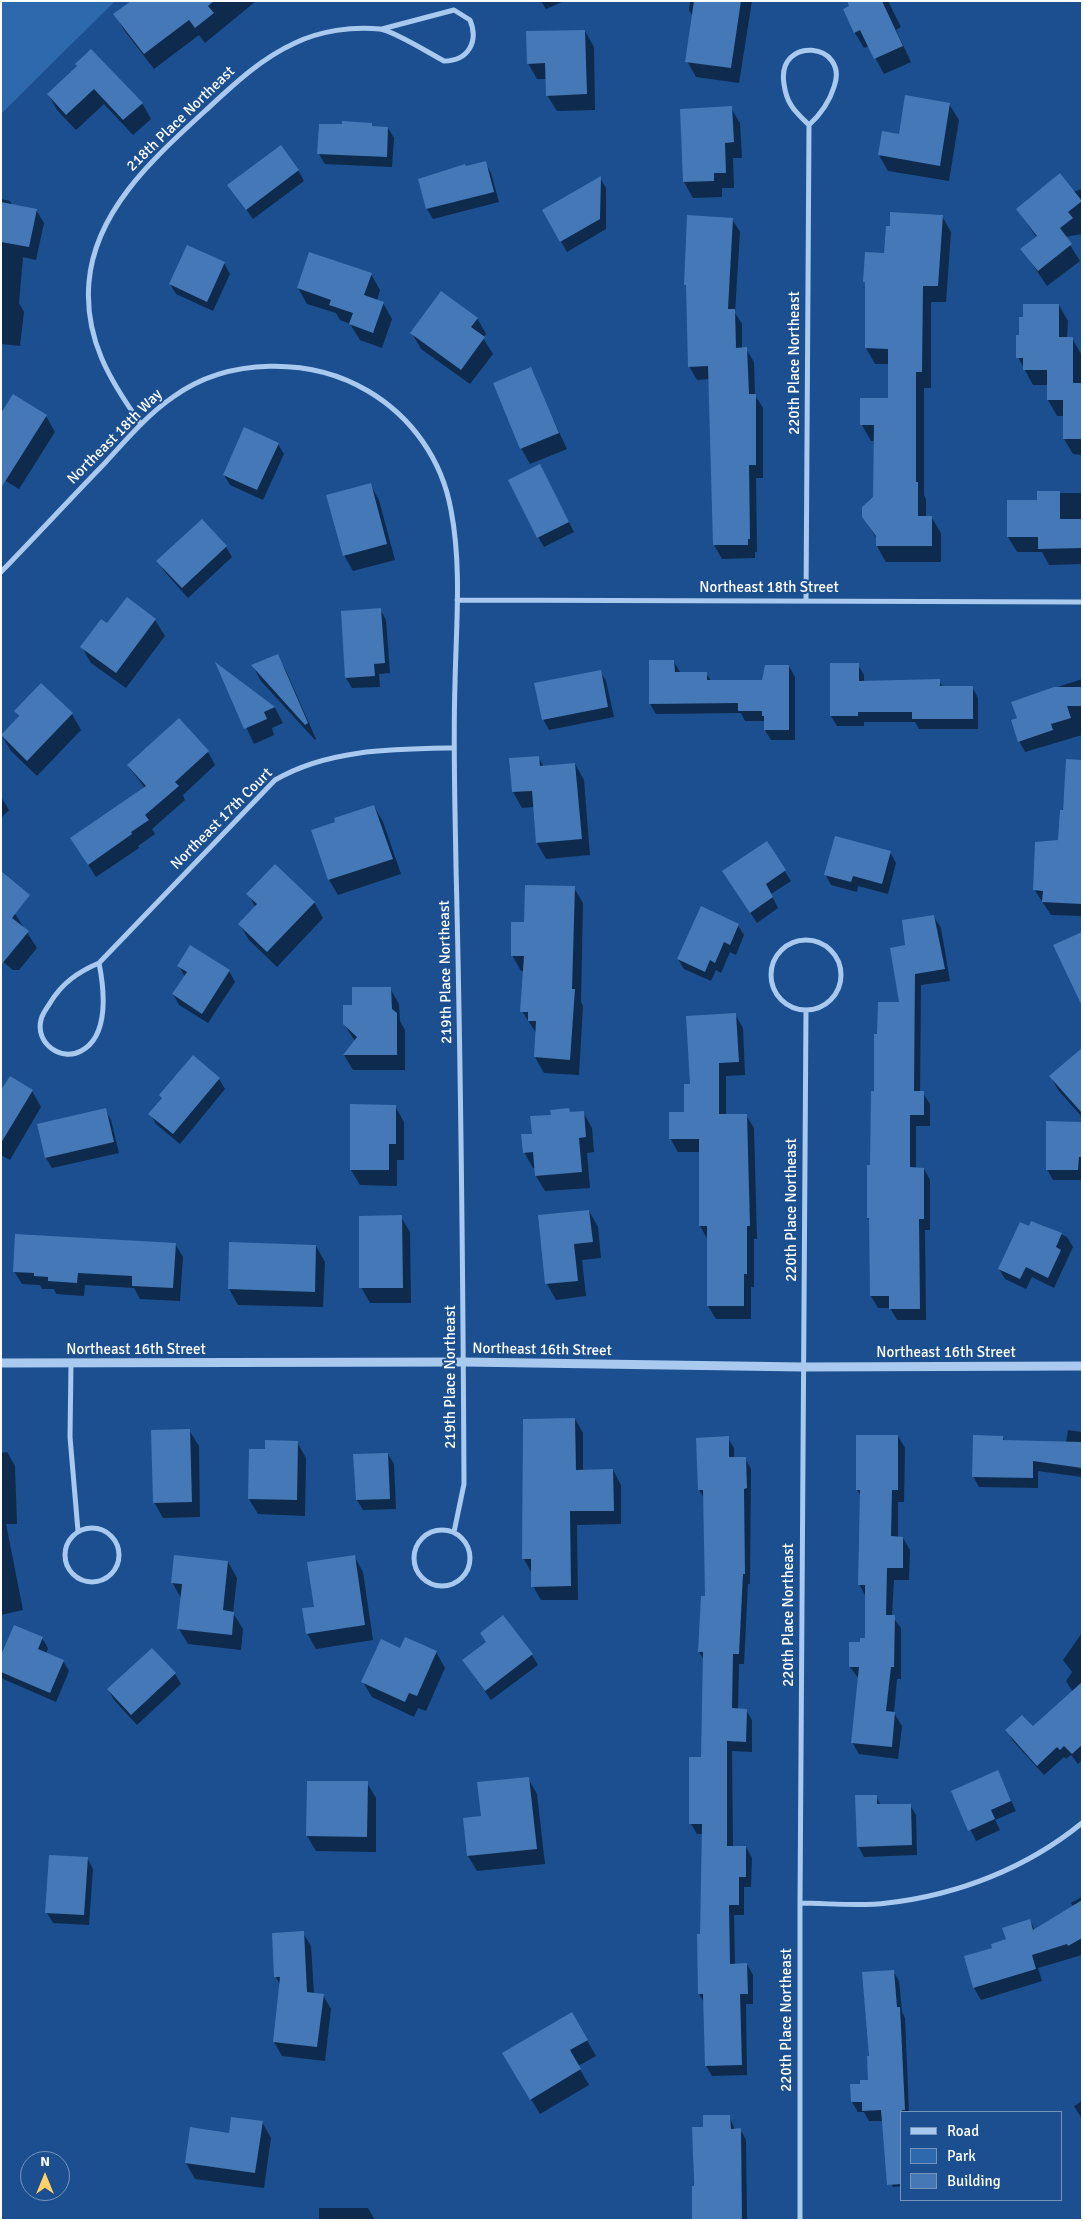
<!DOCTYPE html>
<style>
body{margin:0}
#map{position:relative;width:1083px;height:2221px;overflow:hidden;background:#1b4f8f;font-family:Signika,sans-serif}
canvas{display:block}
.frame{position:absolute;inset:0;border:2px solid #fff;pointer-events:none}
.legend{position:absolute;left:900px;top:2111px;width:162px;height:90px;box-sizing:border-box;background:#1b4f8f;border:1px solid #7695bc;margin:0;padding:6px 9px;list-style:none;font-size:15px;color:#fff}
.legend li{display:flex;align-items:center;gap:10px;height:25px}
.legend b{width:25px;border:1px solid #7695bc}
.north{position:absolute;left:20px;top:2151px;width:50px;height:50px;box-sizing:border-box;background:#1b4f8f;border:1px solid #7695bc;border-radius:50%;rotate:0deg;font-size:14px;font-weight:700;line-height:20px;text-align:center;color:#fff}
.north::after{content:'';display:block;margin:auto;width:18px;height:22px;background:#ffd166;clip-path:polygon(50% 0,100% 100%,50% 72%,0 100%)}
</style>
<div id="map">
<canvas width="1083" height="2221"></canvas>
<div class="frame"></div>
<ul class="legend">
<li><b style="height:6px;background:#a9c9ee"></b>Road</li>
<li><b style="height:14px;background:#2e69ad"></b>Park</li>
<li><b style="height:14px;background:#4478b7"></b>Building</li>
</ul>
<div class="north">N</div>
</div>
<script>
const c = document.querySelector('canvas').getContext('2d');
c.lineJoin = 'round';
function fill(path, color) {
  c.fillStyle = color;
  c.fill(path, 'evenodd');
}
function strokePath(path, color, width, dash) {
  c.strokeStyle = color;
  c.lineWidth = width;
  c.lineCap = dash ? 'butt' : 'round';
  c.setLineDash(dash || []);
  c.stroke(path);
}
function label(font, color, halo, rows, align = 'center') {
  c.font = font + ' Signika,sans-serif';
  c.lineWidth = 4;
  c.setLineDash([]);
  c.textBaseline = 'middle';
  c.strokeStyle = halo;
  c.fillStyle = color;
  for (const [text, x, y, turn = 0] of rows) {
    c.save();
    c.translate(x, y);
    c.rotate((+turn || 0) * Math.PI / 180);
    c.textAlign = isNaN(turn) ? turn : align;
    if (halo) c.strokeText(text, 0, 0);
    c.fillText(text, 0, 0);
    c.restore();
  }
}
fill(new Path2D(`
 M1,1H115L1,114Z`), '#2e69ad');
fill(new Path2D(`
 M147,1H256L205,43L199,35L154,69L124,30L115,15Z
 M541,1H564L546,9Z
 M690,1H752L739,83L696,77L687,61L693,17L689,10Z
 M848,1H888L901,27L896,30L911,62L884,74L869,46L864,48L855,33Z
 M585,31L594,47L595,110L557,111L547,95V79H537L528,63Z
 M78,67L142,103L151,119L133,135L104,104L76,130L57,110L48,94Z
 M949,104L959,120L949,181L888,171L879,155Z
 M731,108L740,123L742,158H733L734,188H722V197L693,198L684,182L681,110Z
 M371,124L373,127L388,128L394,138L392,167L325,164L319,154Z
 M485,162L491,173L499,202L433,219L427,209L419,180Z
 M298,170L304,181L253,219L229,185Z
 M600,178L606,188V229L567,252L544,211Z
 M1082,189V234L1065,237L1080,261L1047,286L1022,249L1037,238L1018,210Z
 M1,199L10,201L12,205L36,210L44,223L36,260L23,257L19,303L24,312L20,346L1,344Z
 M942,216L951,232L946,302H931V388H924V495L926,499V518H932L941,533V562H886L877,546V539L863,517L875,498V441H871L862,425L889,399V364H875L866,348L885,255Z
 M732,219L740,232L735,313L742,324V349H746L754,362L755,395L763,408V478H756L757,552H755V558L722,559L714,545L710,379L697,380L689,366L687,288L685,284Z
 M224,263L230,274L213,311L176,294L170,284Z
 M371,274L380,290L377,301L383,303L392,319L382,348L360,340L350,324L340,320L336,313L307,304L298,288Z
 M1059,305L1068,321L1067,338H1072L1081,354L1082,455L1073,454L1064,439V416H1057L1048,400V385H1033L1018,357Z
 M477,318L486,334L483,338L493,354L470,384L421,349L412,333Z
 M530,369L567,449L530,464L521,448Z
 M46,416L55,432L19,489L1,478Z
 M278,444L284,454L263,500L230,485L224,475Z
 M545,476L574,532L544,547L538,537Z
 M370,484L379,500L395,560L353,571L344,555Z
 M1039,493H1082V564L1049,565L1042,552H1017L1008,537L1039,501Z
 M202,521L226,547L232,557L188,598L164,571L158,561Z
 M127,599L155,620L165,636L126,688L91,663L82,647L107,625Z
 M380,609L386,620L390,673L379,674L380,687L352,688L346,678L342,612Z
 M277,655L286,671L316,739L315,740L261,681L253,666Z
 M674,662L680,672L706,673L711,681H763L789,666L795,677V740H771L765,730V721H745L741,713L656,714L650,704Z
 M858,665L864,675V682L939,681L943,687H972L978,698V729H919L915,722H864V726H837L831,716Z
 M218,666L275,708L283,723L272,728L274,735L254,744Z
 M600,671L606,681L614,717L549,730L543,719Z
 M1082,679V735L1025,752L1019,741L1018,719L1012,702Z
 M41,684L72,714L81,730L37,776L11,751L2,736L19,718L15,711Z
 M208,752L215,765L183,795L185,800L152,829L155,834L138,846L139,848L96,877L71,838L145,788L128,766Z
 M538,757L544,767L575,764L584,780L590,855L546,859L537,843L534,807L522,808L513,792Z
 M1065,788L1082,789V916L1051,915L1034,889L1059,842Z
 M1,797L9,810L1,818Z
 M374,806L383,822L401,874L338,895L329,880L313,831Z
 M766,842L791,881L771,894L778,908L757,923L730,881Z
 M890,852L896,863L888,894L858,886L857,892L831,885L825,874Z
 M574,888L583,903L581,1002L583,1006L579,1075L544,1073L535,1057L536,1033L522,1011L524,971H521L512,955L525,923Z
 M248,894L314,902L323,918L277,967L249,940L240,925L256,908Z
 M1,905L15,914L37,948L19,970H13L1,960Z
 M934,917L941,928L950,981L921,985L920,1093H923L930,1104V1126H916V1169H924L930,1180V1230H925L926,1320H897L890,1308H878L871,1296L870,1222L868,1218L879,1035L900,1004L906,946Z
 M738,925L744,935L736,955L730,952L721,973L716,970L711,981L684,969L678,959Z
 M179,966L229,971L235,982L208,1023L179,1005L173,994L185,977Z
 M390,988L399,1004L400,1021L405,1030V1070H353L344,1055L355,1041L344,1024L354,1006Z
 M735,1014L743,1028L745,1075L726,1076V1115H746L754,1128L757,1239H754V1287H751V1319H716L708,1306V1240L700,1226V1152H678L670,1138L686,1113L691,1085Z
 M1082,1049V1117L1058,1090L1051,1077Z
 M10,1078L32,1091L41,1107L10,1160L1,1155V1087L4,1089Z
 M219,1079L225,1089L180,1144L156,1124L150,1114L162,1098Z
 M395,1106L404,1122V1160H397V1186L360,1185L351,1170Z
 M105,1109L111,1120L119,1153L52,1168L46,1158L39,1125Z
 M583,1112L592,1128L594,1152L587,1153L590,1188L545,1191L536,1176V1168H533L524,1152L533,1135L571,1113Z
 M1082,1123V1180H1053L1047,1169Z
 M589,1211L598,1227L601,1258L582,1260L586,1296L556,1300L547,1284Z
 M401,1217L410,1232L411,1303H370L361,1287Z
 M1042,1225L1067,1237L1073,1247L1054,1288L1032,1277L1026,1289L1005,1279L999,1269L1030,1227Z
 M175,1244L183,1257L180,1301L140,1299L134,1288L85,1285L84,1296L56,1294L54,1289H42L40,1285L22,1284L14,1271Z
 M316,1246L325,1262L323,1307L238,1305L229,1289Z
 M575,1419L583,1433V1471L613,1470L621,1485V1524L577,1525L578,1600H541L533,1586L532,1574L524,1559Z
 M189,1430L199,1446L200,1517L163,1518L154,1502Z
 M1068,1430L1082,1432V1477L1038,1471V1488L979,1487L973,1476L1003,1438L1005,1441L1066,1443Z
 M898,1436L905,1448L904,1502H898V1538H903L910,1550L909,1580H894L892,1616L901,1628V1679H897L894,1713L902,1726L898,1759L859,1754L852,1742L859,1679L850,1667L861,1644L866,1639V1597L859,1584L861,1496L857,1490Z
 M728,1438L734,1448V1458H745L751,1469L750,1584H748L744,1664H739L738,1710H746L752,1720V1752L732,1751L733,1847H746L752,1858L751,1887H744V1915H734L735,1965L747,1964L753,1975V2004H746L747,2075L712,2076L706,2066L705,2004L699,1994L703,1834H697L691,1824L702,1759L704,1660L699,1652L706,1598L705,1499L699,1490Z
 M297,1442L306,1458L305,1516L258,1514L249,1499L266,1450Z
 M7,1452L15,1466L17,1524H6L23,1610L1,1615V1453Z
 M388,1454L394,1464L396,1509L363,1510L357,1500Z
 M354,1556L363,1572L373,1640L316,1649L307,1633Z
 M228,1562L237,1578L233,1613L243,1629L241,1650L188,1644L179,1629L181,1598L172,1582Z
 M1082,1633V1760L1078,1764L1071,1755L1066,1759L1064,1757L1044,1775L1013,1741L1007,1731L1033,1728L1073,1692L1066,1681L1072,1672L1063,1660Z
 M42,1638L48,1648L46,1654L63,1661L69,1671L56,1702L1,1678V1658Z
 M152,1649L175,1674L181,1684L137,1725L114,1700L108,1689Z
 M400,1649L436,1652L445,1668L426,1711L418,1708L414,1717L372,1697L363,1682Z
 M532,1655L538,1665L491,1700L463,1661Z
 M997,1772L1016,1811L995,1820L1000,1830L976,1841L952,1792Z
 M528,1778L537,1794L545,1864L477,1871L468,1856L482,1817Z
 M367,1783L376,1798V1852L316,1851L307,1836Z
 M876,1796L881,1806L910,1805L916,1815L917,1855L864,1857L858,1846Z
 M87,1858L93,1869L89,1925L53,1923L47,1913Z
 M1082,1897V1955L1038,1968L1042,1981L981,2000L974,1988L993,1948L1007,1940L1030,1921L1035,1930L1073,1907L1071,1903Z
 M303,1933L311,1946L314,1994L323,1995L331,2009L325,2061L282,2056L274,2042L280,1985L276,1977Z
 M893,1971L899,1981L902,2012L905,2018L909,2112H902V2186L893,2187L887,2176L883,2121H869L864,2112H858L852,2102L851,2085H862L869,2081L870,2057Z
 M572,2014L596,2056L578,2066L589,2085L540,2114L504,2054Z
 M1082,2101V2119L1074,2106Z
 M729,2116L735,2130L740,2129L746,2140L747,2220H694L693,2129H704Z
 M262,2122L271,2138L264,2188L195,2179L186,2163L230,2134Z
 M319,2208H368L375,2220H319Z`), '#0007');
fill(new Path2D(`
 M131,1H214L208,6L214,13L195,28L189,20L144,54L113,14Z
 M694,1H741L731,68L685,62Z
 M847,1H882L903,46L874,59L860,30L854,33L843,9L849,6Z
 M585,30L587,94L546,96L545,63L527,64L526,31Z
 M91,49L143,103L123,120L94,89L66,115L47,94L77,66L75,64Z
 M905,95L950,103L940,166L878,155L882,131L899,134Z
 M732,106L734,142L725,143L726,173H714V181L683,182L680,109Z
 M342,121L372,123V126L388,127L387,157L317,154L319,124H342Z
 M281,145L299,170L246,210L227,185Z
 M486,161L494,192L426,209L418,179L465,164L466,166Z
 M1060,173L1082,201L1068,212L1073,218L1060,228L1072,244L1038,271L1020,249L1037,236L1016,209Z
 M601,176L600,219L560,242L542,210Z
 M1,202L37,209L29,247L1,242Z
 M890,212L943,215L938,286H923L922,372H916V482H918V516H932V546H876V536L862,517V507L873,497L874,425H860V398H888V349L865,348V282H863L865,252L884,253L886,226H890Z
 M687,215L733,218L728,309H735L736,348L747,347L749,394H756V465H749L750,539H748V545H713L708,366L688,367L686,285H684Z
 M187,245L225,262L207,302L169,284Z
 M309,252L372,273L364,295L384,302L373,333L349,324L353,313L329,305L331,300L297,288Z
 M441,291L478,318L471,327L485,337L461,370L410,333Z
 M1023,304H1059V337H1073V383H1082V439H1063V400H1047V370H1023V358H1016V335H1019V317H1023Z
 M531,367L559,433L520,449L493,383Z
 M13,394L47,415L1,488V413Z
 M244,427L279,443L257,490L223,475Z
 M540,464L569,522L537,538L508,480Z
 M371,483L387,544L343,556L326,495Z
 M1037,491H1060V519H1082V548L1038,549V537H1007V500H1037Z
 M202,519L227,546L182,588L156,561Z
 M127,597L156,619L116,673L80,647L101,619L107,623Z
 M381,608L385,663L374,664L375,676L345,678L341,611Z
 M278,654L308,723L305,725L251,665Z
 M649,660H674L675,672H707V680H762L765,665H789V730H764V716H762V711H738V703L649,704Z
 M215,662L275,707L264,712L267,719L244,729Z
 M830,663H859V681L940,679V686H973V719H912V712H858V716H830Z
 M601,670L608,707L542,720L534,683Z
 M41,683L73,713L27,761L1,735L19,716L14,711Z
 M1054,687H1082V706H1067L1071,718L1051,724L1053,730L1018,742L1011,720L1017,718L1011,702Z
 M179,718L209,751L175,782L179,786L145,815L149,820L131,832L132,834L88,865L70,838L146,786L127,765Z
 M539,756L540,766L575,763L582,839L536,843L532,791L512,792L509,758Z
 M1066,759L1082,760V904L1042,902L1043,891L1033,890L1035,842L1058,840L1060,810H1063Z
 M374,805L393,859L328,880L311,830L335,822L334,818Z
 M835,836L891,851L882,884L853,876L851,882L824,875Z
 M767,841L786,870L766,884L773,897L750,913L722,871Z
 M275,864L315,902L267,952L238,924L257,904L246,894Z
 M1,871L30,895L12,918L29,931L1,965Z
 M525,885L575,886L572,989H575L570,1060L534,1057L536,1021H528V1012H520L524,956H511V922H524Z
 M701,906L739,924L730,945L724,942L715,963L710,960L705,972L677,959Z
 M934,915L945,969L915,974L914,1091H924V1115H910V1167L924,1168V1219H919L920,1309H889V1296H870L869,1218H867V1165H870L871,1091H874V1034H877L878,1002H899L890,948L905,945L902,920Z
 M1082,932V1006L1053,945Z
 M190,945L230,970L202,1014L172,994L187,972L177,966Z
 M352,987H391L392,1009L397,1013V1055H343L357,1037L343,1024V1005H352Z
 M736,1013L739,1062L719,1063V1114H747L750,1226H747V1274H744V1306H707V1226H699V1139H669V1112H684V1084H690L686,1016Z
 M1082,1048V1113L1049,1076Z
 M193,1055L220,1078L173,1134L148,1114L162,1098L159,1095Z
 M10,1076L33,1090L1,1143V1090Z
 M350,1104L396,1105V1144H389V1170H350Z
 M106,1108L114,1142L45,1158L37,1124Z
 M569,1108L570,1112L584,1111L586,1137L579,1138L582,1172L535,1176L533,1152L523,1153L521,1134H532L530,1116L551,1115L550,1110Z
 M1046,1121L1082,1122V1157H1079L1078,1170H1046Z
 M589,1210L593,1242L574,1244L578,1281L545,1284L538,1215Z
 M402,1215L403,1288H359V1216Z
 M1031,1221L1062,1233L1056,1247L1061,1250L1048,1278L1026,1267L1020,1279L998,1269L1020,1222L1029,1226Z
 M15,1234L176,1243L173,1288L132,1286V1276L78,1273L77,1283L48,1281V1277L34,1276V1273L13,1272Z
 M229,1242L316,1245L315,1292L228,1289Z
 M575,1418L576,1470L613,1469L614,1511H570L571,1586L531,1587V1559H522L523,1419Z
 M190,1429L192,1502L153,1503L151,1430Z
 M856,1435H898V1490H892L891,1536L903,1537V1568H887L886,1615H895L894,1667H891L886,1711L895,1712L892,1747L851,1743L859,1667H849V1642H860V1638H865V1585H858L860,1490H856Z
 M973,1435L1003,1436V1440L1082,1442V1468L1033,1461V1478L972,1477Z
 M729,1436V1457H746L747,1488L744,1489L745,1574H743L739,1654H733L732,1708L747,1709L746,1742L727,1741V1846H746V1877H739V1905H729L730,1964L747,1963L748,1994H740L742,2065L705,2066L703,1994H698L697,1934H700L702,1824H689V1757H701L703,1652H698L701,1596H705L703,1490H698L696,1438Z
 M265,1440L298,1441L297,1500L248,1499L249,1449H265Z
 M388,1453L390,1499L356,1500L353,1454Z
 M174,1555L228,1561L223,1610L234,1612L232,1635L177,1629L182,1584L171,1583Z
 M355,1555L365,1625L306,1634L302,1608L314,1607L307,1562Z
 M503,1615L533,1654L485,1691L462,1660L486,1642L480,1633Z
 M14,1625L43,1637L38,1649L64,1660L50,1693L1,1672V1655Z
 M405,1637L437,1651L417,1696L409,1693L405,1702L361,1682L381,1639L400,1648Z
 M152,1648L176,1673L131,1715L107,1689Z
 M1082,1682V1745L1072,1754L1064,1746L1060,1750L1057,1747L1037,1766L1005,1730L1022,1715L1033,1726Z
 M998,1770L1011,1801L991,1810L995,1819L968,1831L951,1791Z
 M529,1777L537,1849L467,1856L463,1818L481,1816L477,1782Z
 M307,1781H368L367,1837L306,1836Z
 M855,1795H877V1804H911L912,1845L857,1847Z
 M49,1855L88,1857L84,1915L45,1913Z
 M1082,1900V1938L1068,1946L1067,1944L1032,1955L1036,1969L973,1988L964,1956L992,1948L991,1944L1006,1939L1002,1928L1030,1919L1033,1930Z
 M304,1931L307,1992L324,1994L317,2047L273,2042L280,1977H274L272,1933Z
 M894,1970L897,2007H900L905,2110H902V2184L887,2185L881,2110L862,2111V2102H851L850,2084H860V2080H868L867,2056H869L862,1972Z
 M572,2012L588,2040L570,2050L581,2069L530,2100L502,2053Z
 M703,2115H730L731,2129L741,2128L742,2220H692V2186H694L692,2127H703Z
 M231,2117L263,2121L255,2173L185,2163L190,2127L229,2133Z`), '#4478b7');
strokePath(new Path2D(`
 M141,424C110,381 84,338 89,282C95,210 155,157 205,111C233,85 260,59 295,43C320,31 352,26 380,29C394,31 429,53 444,61C468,61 479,42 470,20L454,10L382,29
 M1,572C36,536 70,499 105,463C126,440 147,415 173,397C228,357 311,357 368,391C412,417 442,460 451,510C462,567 456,627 455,684C453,745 455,805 456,866C461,1072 463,1278 464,1484L454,1532
 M457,600L1082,602
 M806,601L809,125C821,114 829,103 834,87C850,42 776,35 784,84C785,91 787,99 791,105C795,112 803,119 809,125
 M771 975a35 35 0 1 1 70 0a35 35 0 1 1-70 0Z
 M99,963C104,988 110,1036 81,1051C61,1062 35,1043 41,1020C42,1014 47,1008 50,1003C62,983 78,972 99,963L275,780C328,749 393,749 453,748
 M71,1364L70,1437L78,1531
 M65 1555a27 27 0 1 1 54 0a27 27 0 1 1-54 0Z
 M414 1558a28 28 0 1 1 56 0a28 28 0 1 1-56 0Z
 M800,1903C828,1903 859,1907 887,1903C958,1895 1027,1868 1082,1823
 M800,2220V1903L806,1010`), '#a9c9ee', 5);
strokePath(new Path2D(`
 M1,1363L464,1362L803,1367L1082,1366`), '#a9c9ee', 9);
label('15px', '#fff', '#1b4f8f', [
 ["218th Place Northeast",181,119,-44],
 ["220th Place Northeast",795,363,-90],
 ["Northeast 18th Way",115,437,-45],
 ["Northeast 18th Street",769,588],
 ["Northeast 17th Court",222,819,-45],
 ["219th Place Northeast",446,972,-91],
 ["220th Place Northeast",792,1210,-90],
 ["Northeast 16th Street",136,1350],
 ["Northeast 16th Street",542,1350,1],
 ["Northeast 16th Street",946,1353],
 ["219th Place Northeast",451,1377,-90],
 ["220th Place Northeast",789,1615,-90],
 ["220th Place Northeast",787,2020,-90]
]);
</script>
